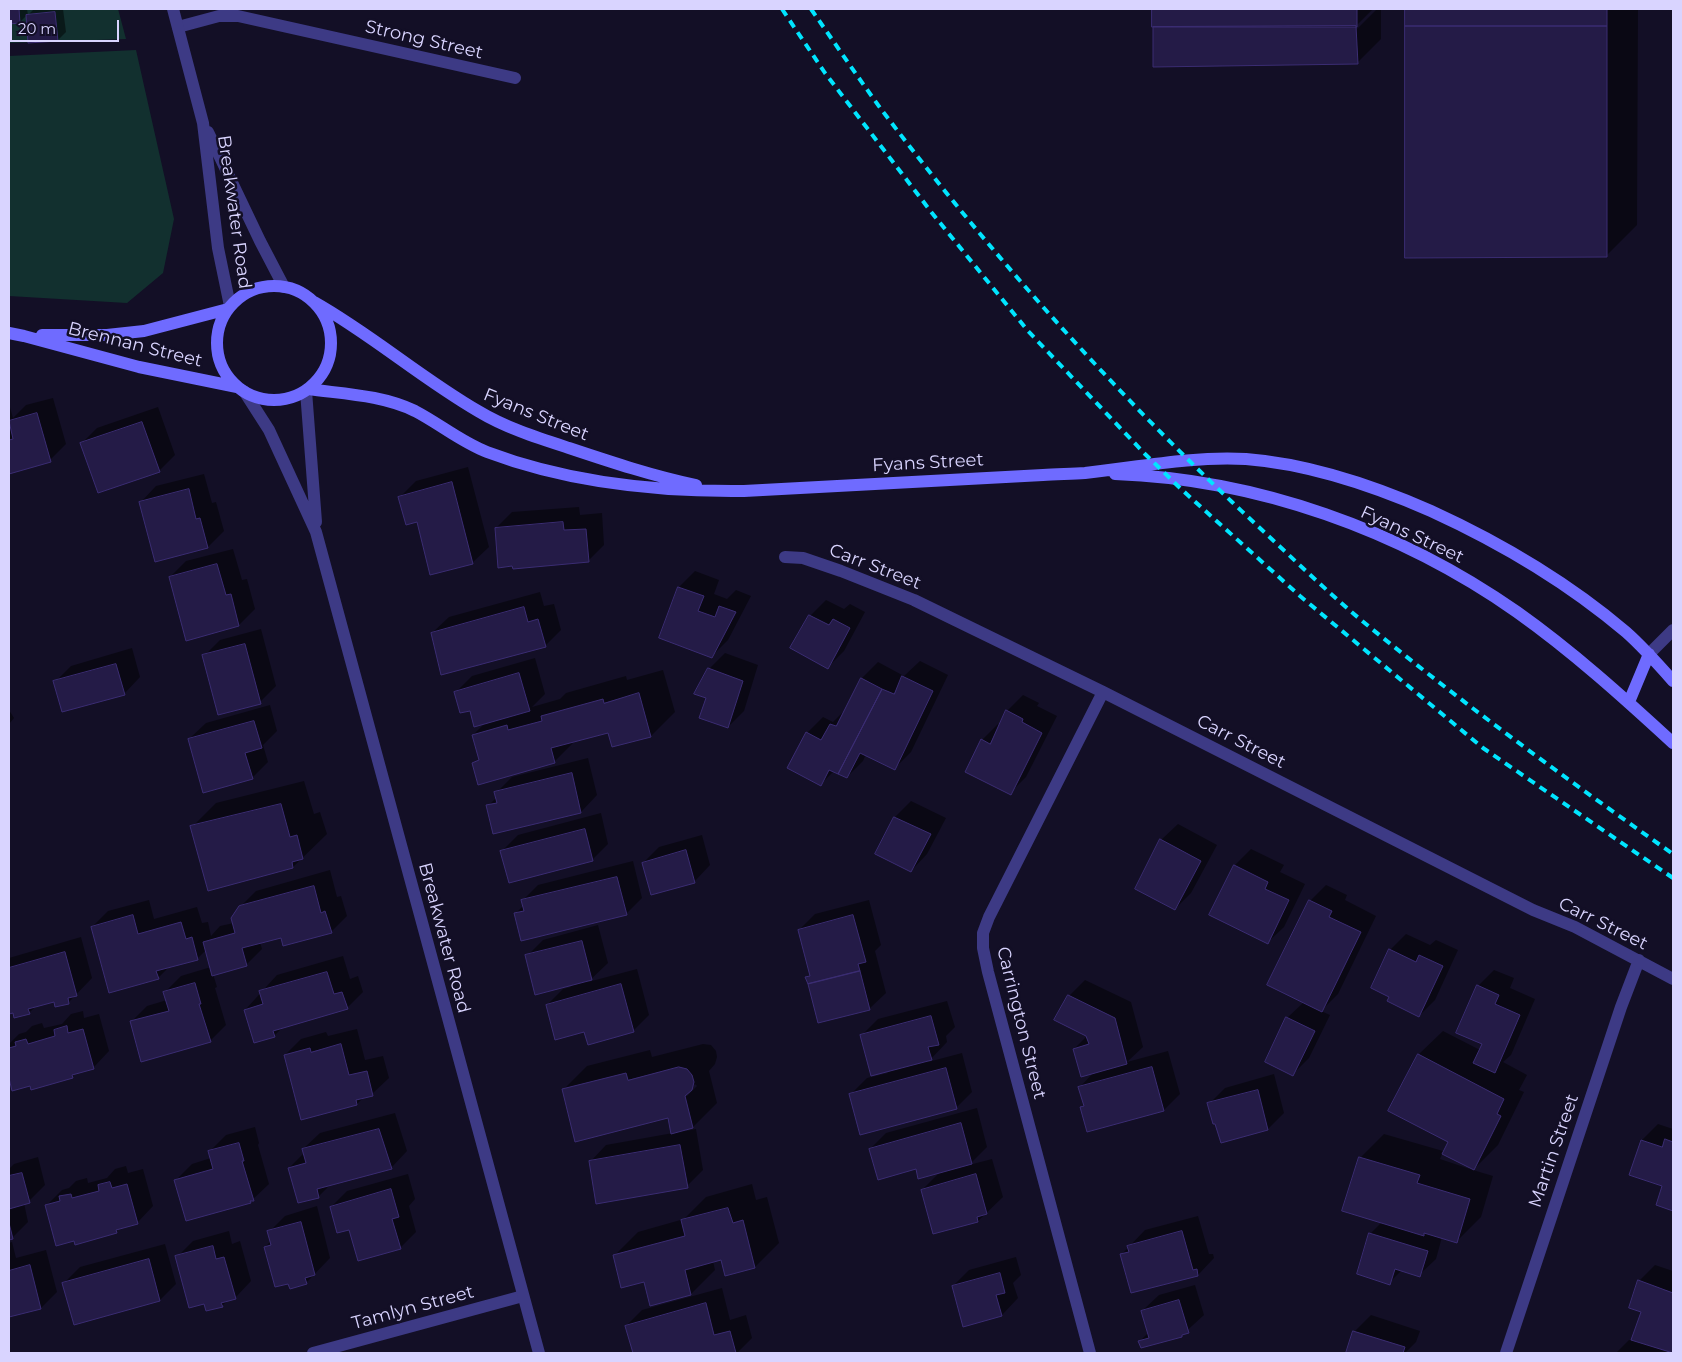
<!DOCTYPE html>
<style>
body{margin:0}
#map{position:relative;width:1682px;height:1362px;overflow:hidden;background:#130f26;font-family:Montserrat,sans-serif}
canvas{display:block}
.frame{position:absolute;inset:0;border:10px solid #d9d4ff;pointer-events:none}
.scale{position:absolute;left:10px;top:20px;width:109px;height:22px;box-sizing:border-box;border:2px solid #d9d4ff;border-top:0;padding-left:6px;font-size:15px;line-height:18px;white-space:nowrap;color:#d9d4ff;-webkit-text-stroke:4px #130f26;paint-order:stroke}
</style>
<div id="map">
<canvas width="1682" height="1362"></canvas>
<div class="frame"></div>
<div class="scale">20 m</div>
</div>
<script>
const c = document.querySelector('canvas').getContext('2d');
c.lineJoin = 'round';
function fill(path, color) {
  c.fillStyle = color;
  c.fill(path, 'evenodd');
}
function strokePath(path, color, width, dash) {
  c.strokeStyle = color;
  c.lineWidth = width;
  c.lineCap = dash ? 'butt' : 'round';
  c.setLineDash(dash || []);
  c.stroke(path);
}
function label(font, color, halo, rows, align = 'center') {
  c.font = font + ' Montserrat,sans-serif';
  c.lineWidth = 5;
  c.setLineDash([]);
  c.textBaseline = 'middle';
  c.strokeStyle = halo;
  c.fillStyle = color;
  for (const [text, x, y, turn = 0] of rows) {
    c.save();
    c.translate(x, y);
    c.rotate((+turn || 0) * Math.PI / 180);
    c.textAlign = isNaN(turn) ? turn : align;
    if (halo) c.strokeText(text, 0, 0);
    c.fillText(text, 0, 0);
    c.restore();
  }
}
fill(new Path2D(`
 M9,9H118L126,39L9,43Z
 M136,50L174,219L163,273L127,303L9,296V56Z`), '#12302f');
fill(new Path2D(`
 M9,9H27L28,15L34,9H63L66,32L58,40L29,42L27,15L20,22L9,23Z
 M1153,9H1373L1352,30L1354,32L1377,9H1381V39L1357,63L1154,66Z
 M1406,9H1638L1637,225L1606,256H1406Z
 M53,398L66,444L50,460L9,472V404L13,418L26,405Z
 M158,407L175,455L159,471L81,444L97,428Z
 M468,467L489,547L472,563L418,521L400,497L416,481Z
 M204,474L212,503L216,502L224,531L208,547L140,503L156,486Z
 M579,507L580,515L602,513L604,545L588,561L496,528L512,512Z
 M233,549L242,580L247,579L255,609L239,625L170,577L186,561Z
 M695,571L719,580L714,594L727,599L736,590L751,596L728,640L712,656L661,637L679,587Z
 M540,592L544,606L554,604L561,630L545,646L432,633L449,617Z
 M826,600L844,609L850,604L865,612L844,651L828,667L810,616Z
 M261,629L276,686L260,702L204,656L220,640Z
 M132,648L140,677L124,694L55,682L71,666Z
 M725,653L758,665L744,711L728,727L708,698L709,669Z
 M535,658L545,694L532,707L560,699L566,693L626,676L627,680L663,670L675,712L651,736L613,746L609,731L576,740L554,762L474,763L480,758L473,735L486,722L471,709L456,692L472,676Z
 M920,661L948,675L911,752L895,768L866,754L863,761L847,777L834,771L821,784L807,733L823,717L833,722L846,709L862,678L878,662L904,676Z
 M1023,695L1039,703L1037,706L1057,716L1026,777L1010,793L982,740L998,724L999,725L1007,711Z
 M270,705L277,731L263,745L268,762L252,778L189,739L206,723Z
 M9,710L14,718L9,724Z
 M588,758L597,795L581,812L494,833L488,806L497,797L496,793L512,777Z
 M304,781L314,814L320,812L327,834L293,867L192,827L216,803Z
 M911,801L946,818L927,854L911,871L877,854L895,817Z
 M601,813L608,844L592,860L502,851L518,835Z
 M1178,824L1217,845L1191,893L1175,909L1161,840Z
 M702,835L710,865L694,882L643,863L659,847Z
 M1251,849L1284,865L1280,872L1305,884L1284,927L1267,943L1235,865Z
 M633,861L642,898L626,914H515L524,905L522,901L538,885Z
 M330,870L337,897L341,896L347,916L331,932L281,936L260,942L262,949L246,965L213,974L217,987L215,988L226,1025L210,1041L131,1022L147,1006L167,1000L165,992L181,976L211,967L206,950L197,959L170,966L158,978L92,927L108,911L149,900L154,919L197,907L202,923L208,922L211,936L220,926L234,923L240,907L256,891Z
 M1326,885L1347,895L1345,900L1376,916L1338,994L1321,1011L1330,1015L1309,1058L1293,1074L1287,1018L1304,1002L1310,901Z
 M869,900L881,945L875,951L886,993L869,1009L807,978L810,974L799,930L815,914Z
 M598,925L608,963L588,982L637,969L649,1015L633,1031L585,1030L547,1005L563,989L571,987L570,984L527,956L543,940Z
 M1406,934L1430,945L1436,940L1458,950L1435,1000L1419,1016L1391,996L1390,950Z
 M81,937L92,978L69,1002L56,1006L54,1000L37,1005L29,1013L14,1011L9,1012V958Z
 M343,956L350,979L358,976L363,992L347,1008L283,1027L274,1036L245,1010L277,975Z
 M1494,970L1514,978L1510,988L1535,999L1511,1055L1503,1062L1527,1075L1519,1090L1524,1092L1498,1145L1473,1170L1493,1176L1481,1217L1457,1241L1442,1237L1436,1259L1419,1275L1402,1270L1389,1283L1370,1234L1382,1222L1360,1158L1384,1134L1443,1151L1440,1159L1470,1169L1450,1142L1419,1054L1443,1031L1480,1050L1483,1043L1478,986Z
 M1085,980L1131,1002L1143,1047L1127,1062L1168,1051L1180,1094L1164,1110L1088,1131L1081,1107L1084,1104L1080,1087L1094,1072L1074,1049L1088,1035L1069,996Z
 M947,1001L955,1027L946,1036L947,1042L928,1062L962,1053L972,1092L956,1108L851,1094L867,1078L888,1073L862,1035L878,1019Z
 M83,1011L84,1018L99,1014L109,1051L93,1068L77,1072L72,1077L31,1085L13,1090L9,1073V1044L19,1034L26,1032L32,1026L42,1023L44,1028L62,1024L71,1014Z
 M357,1029L365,1060L383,1056L389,1078L372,1094L364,1097L357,1104L285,1055L301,1039L326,1032L328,1036Z
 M703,1044L711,1045L716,1051L717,1057L715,1064L709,1071L717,1103L693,1127L685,1129L686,1131L696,1129L703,1170L687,1186L590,1162L606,1145L673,1133L669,1117L563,1090L587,1066L650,1050L652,1057ZM695,1084L697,1086L687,1096H684Z
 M1274,1074L1284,1113L1268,1129L1209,1104L1225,1088Z
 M977,1108L987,1147L969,1165L992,1159L1003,1197L978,1221L922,1190L941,1171L917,1167L870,1149L886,1133Z
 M395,1113L407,1151L391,1168L331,1184L318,1197L289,1168L304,1153L303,1149L320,1133Z
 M1658,1124L1673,1129V1210L1658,1204L1664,1185L1642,1140Z
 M255,1127L259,1143L258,1145L269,1184L250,1202L176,1180L192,1164L211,1158L209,1152L226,1135Z
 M38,1157L45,1185L29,1201L24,1203L28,1222L12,1238L9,1239V1169L14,1164Z
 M126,1166L128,1173L143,1169L153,1206L137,1223L121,1227L116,1232L75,1240L46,1206L62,1190L69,1188L76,1181L87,1178L88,1183L107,1178L115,1169Z
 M408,1174L415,1199L409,1206L416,1232L400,1248L350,1228L331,1207L347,1191Z
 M752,1184L756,1200L767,1197L779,1243L755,1267L726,1275L722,1259L713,1261L715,1270L691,1294L651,1304L645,1281L614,1256L638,1232L684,1219L706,1197Z
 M317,1206L330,1258L306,1283L265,1247L271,1241L269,1232L285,1216Z
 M1198,1216L1209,1254H1213L1214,1258L1198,1275L1121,1255L1145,1230Z
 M229,1231L232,1244L240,1241L251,1281L235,1298L229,1299L222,1306L205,1302L177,1257L193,1241Z
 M12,1242L16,1258L46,1250L57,1292L41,1308L9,1316V1243Z
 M165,1244L176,1284L160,1300L75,1323L64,1283L80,1267Z
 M1016,1257L1021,1275L1013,1283L1018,1298L1002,1315L953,1286L969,1270Z
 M1655,1265L1673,1271V1353H1616L1629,1340L1632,1341L1642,1311L1639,1281Z
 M1195,1285L1204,1315L1181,1336L1140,1341L1149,1332L1142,1311L1159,1295Z
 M722,1288L730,1320L746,1315L752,1338L737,1353H634L626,1326L642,1310Z
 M1371,1315L1420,1331L1416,1342L1405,1353H1347L1355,1331Z`), '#0007');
const building = new Path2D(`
 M9,9H19L20,23L9,24Z
 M1152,9H1357V27H1152Z
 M1405,9H1607V26H1405Z
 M55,12L58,41L28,43L26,15Z
 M1356,26L1358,64L1153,67V27Z
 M1405,26H1607V257L1405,258Z
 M37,413L51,462L9,474V440L13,439L9,421Z
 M142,422L160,472L98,493L80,443Z
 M452,482L473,564L430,575L417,522L406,525L398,497Z
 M189,489L196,519L200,518L208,548L155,562L139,502Z
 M563,522L564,530L586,529L589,562L513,569L512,566L498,568L495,528Z
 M217,564L226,595L231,594L239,626L186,641L169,577Z
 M678,587L704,596L698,611L715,617L719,606L736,612L712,658L659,638Z
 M524,607L528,622L538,619L546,647L441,675L431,633Z
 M809,615L829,625L833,619L850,628L828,669L790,648Z
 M245,644L261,704L218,715L202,655Z
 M116,664L125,695L62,712L53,681Z
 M708,668L743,681L728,728L699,718L706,698L694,694Z
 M519,673L530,711L474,727L470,711L460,713L454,692Z
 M902,676L933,691L895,770L860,753L847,778L838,774L882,689L894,694Z
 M861,678L882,689L838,774L829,770L821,786L787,768L806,732L821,740L830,724L836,726Z
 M639,693L651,737L612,747L608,733L551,748L555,763L478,785L472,763L479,760L472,735L507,725L508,730L542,721L541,716L603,699L604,703Z
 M1006,710L1023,719L1022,722L1042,733L1011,795L965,772L981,739L990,744Z
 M254,721L262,748L245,753L253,779L203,793L188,739Z
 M572,773L581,813L493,834L486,805L497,803L494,792Z
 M281,804L290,837L297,835L303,859L292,862L293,868L208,891L190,826Z
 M894,817L931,834L911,872L875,854Z
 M585,829L593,861L509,883L500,851Z
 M1160,839L1201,861L1175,910L1135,889Z
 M686,850L695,883L651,895L642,863Z
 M1234,865L1268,882L1265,889L1289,900L1268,944L1209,915Z
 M617,877L627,915L521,941L514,913L524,911L521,900Z
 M314,886L321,913L325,911L332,933L283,946L281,938L242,948L247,966L212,976L203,942L235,933L231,918L239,906Z
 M1309,900L1332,911L1329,917L1361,932L1322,1012L1267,985Z
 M133,915L138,934L181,922L186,939L192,937L198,960L156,971L159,979L109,993L91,927Z
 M853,915L866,962L858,964L860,971L808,984L805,977L810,976L798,930Z
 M582,941L592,980L535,995L525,955Z
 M1389,949L1416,962L1419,955L1443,966L1419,1017L1387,1001L1389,997L1371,988Z
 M65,952L77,996L68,998L69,1004L55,1007L54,1002L28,1009L30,1014L14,1018L13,1013L9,1014V968Z
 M860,971L870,1010L818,1023L808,984Z
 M327,972L334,994L342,992L348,1009L273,1031L275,1037L254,1043L244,1010L263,1004L259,991Z
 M195,983L201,1004H199L211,1042L141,1062L130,1021L169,1011L163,992Z
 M621,984L634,1032L588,1045L584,1032L555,1040L546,1005Z
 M1477,985L1499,995L1495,1004L1520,1015L1495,1073L1473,1063L1482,1044L1456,1033Z
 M1068,995L1115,1018L1127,1064L1081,1077L1073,1049L1089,1044L1086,1036L1054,1020Z
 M931,1016L939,1045L928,1047L932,1060L871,1076L860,1035Z
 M1286,1017L1315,1031L1293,1076L1265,1062Z
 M67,1026L68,1033L83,1029L94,1069L72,1075L73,1078L31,1090L30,1086L12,1091L9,1078V1048L16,1046L15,1042L26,1039L28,1044L55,1036L54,1030Z
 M341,1044L349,1075L367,1071L373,1096L356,1100L357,1105L301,1120L284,1055L310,1048L311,1052Z
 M1418,1054L1504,1099L1497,1114L1501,1116L1474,1170L1442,1154L1448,1142L1388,1111Z
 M679,1067L687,1069L692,1075L694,1082L692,1090L685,1096L693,1128L671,1134L668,1118L575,1142L562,1089L626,1073L628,1080Z
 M1152,1067L1164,1111L1087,1132L1080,1107L1084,1106L1078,1087Z
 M946,1068L957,1109L860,1135L849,1094Z
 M1258,1090L1268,1130L1221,1143L1215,1124H1213L1207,1103Z
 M961,1123L972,1164L918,1179L916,1169L878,1180L869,1149Z
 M379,1129L392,1169L317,1189L319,1198L298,1203L288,1168L306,1163L302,1149Z
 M1665,1139L1673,1142V1211L1656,1205L1662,1186L1629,1175L1641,1140L1662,1147Z
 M239,1143L244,1161H242L254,1201H250L251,1203L186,1221L174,1180L213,1169L208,1151Z
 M680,1145L688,1188L596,1204L589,1161Z
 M1359,1157L1420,1175L1417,1183L1470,1199L1457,1243L1424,1233V1236L1342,1211Z
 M22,1173L30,1203L9,1209V1176Z
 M976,1174L987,1214L977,1217L978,1222L933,1234L921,1190Z
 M110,1182L112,1188L127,1184L138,1224L116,1230L117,1233L75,1245L74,1241L56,1246L45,1205L60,1201L59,1196L71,1194L72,1198L99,1191L98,1185Z
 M391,1189L399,1217L392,1219L401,1249L358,1261L349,1230L337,1233L330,1207Z
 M728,1208L733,1223L743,1220L755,1268L725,1276L721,1260L685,1270L691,1295L650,1306L644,1282L621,1288L613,1255L685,1236L681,1220Z
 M301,1222L315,1275L305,1278L307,1284L290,1289L288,1284L275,1287L264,1247L271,1245L267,1231Z
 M9,1223L13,1239L9,1240Z
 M1182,1231L1193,1270L1197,1269L1198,1276L1131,1293L1120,1254L1129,1252L1127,1246Z
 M1369,1233L1428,1251L1420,1277L1395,1269L1390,1285L1357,1274Z
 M213,1246L216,1259L224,1257L236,1299L221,1303L223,1307L206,1311L204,1304L189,1308L175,1256Z
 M149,1259L160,1301L74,1325L62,1283Z
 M30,1265L41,1309L9,1317V1271Z
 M1000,1273L1005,1293L996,1295L1002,1316L963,1327L952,1286Z
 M1638,1280L1673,1293V1353L1631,1340L1641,1312L1629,1308Z
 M1179,1300L1189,1333L1182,1335V1337L1141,1348L1138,1341L1149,1338L1141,1311Z
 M706,1303L714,1335L730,1331L736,1353H633L625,1326Z
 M1353,1331L1405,1347L1403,1353H1346Z`);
fill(building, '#241b47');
strokePath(building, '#3b2d73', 1);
strokePath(new Path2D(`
 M178,27L219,16H238L515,78
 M785,557L803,558L841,571L914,600L1103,692L1533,910L1575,927L1673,979
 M1649,654L1673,630
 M313,1353L523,1296
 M1090,1353L988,972L983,948V933L989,917L1103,692
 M1506,1353L1621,1007L1639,960`), '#3d3a85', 12);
strokePath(new Path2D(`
 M173,9L203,123L218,248L230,306
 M208,132L260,241L284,287
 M244,391L269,430L316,532L539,1353
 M306,391L316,522`), '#3d3a85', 12);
strokePath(new Path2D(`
 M217 343a57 57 0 1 1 114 0a57 57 0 1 1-114 0Z
 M314,302C371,334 421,378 478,411C506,428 538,438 569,448C611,462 653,476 696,485
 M9,333L24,336L139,367L237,387
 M42,335H107L144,331L228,309
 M308,389C344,394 382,395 415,411C440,424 461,442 487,452C569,483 657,492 744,491L1043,475C1057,474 1071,474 1085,473C1139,467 1191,456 1246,459C1310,464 1372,485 1431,511C1501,543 1567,582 1626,632C1643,647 1658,664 1673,681
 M1115,474C1257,479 1400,530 1517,612C1572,651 1623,697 1673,743
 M1629,702L1649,654`), '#6f6bff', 12);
strokePath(new Path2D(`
 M782,9L825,73L932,213L1028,331L1145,454L1181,489L1300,596L1483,748L1673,878
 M811,9C834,42 857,76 881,109C991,255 1114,392 1248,517C1285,551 1322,587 1361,620C1461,702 1566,779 1673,854`), '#00e5ff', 4, [8, 6]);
label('18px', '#d9d4ff', '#130f26', [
 ["Strong Street",424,40,13],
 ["Breakwater Road",234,212,82],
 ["Brennan Street",135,345,14],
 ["Fyans Street",536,415,22],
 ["Fyans Street",928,463,-3],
 ["Fyans Street",1412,535,25],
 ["Carr Street",875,567,21],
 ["Carr Street",1241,742,27],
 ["Carr Street",1603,924,26],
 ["Breakwater Road",444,938,75],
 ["Carrington Street",1021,1023,76],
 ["Martin Street",1554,1151,-71],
 ["Tamlyn Street",413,1308,-15]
]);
</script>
